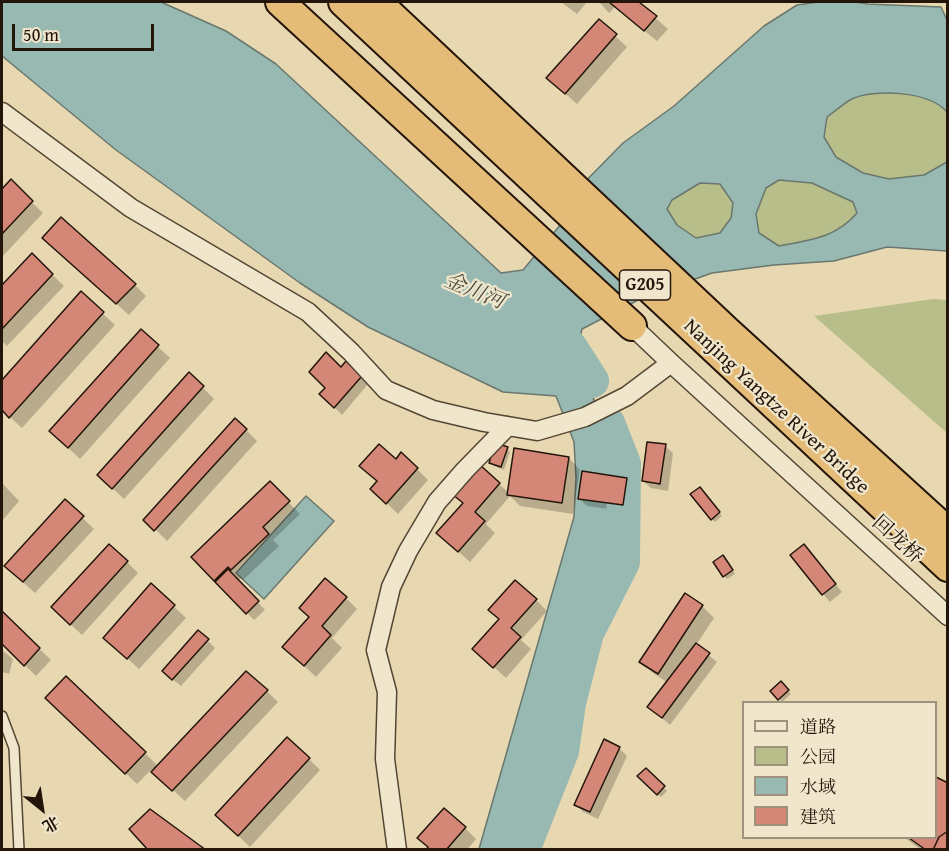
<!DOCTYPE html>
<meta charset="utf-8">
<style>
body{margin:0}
#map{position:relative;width:949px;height:851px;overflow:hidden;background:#e8d8b1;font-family:"Gentium Book Plus","Noto Serif SC",serif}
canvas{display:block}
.frame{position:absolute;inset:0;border:3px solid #23150a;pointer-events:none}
.legend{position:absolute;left:742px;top:701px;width:195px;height:138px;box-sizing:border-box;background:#f0e6cc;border:2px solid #9e927e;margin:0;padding:8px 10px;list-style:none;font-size:18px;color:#23150a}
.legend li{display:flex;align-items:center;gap:12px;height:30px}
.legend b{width:30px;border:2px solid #9e927e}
.north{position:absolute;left:12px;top:779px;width:60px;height:60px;-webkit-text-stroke:4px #f0e6cc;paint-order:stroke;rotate:150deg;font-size:16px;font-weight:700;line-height:24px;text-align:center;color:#23150a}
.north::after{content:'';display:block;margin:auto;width:21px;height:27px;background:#23150a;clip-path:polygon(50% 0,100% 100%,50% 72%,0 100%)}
.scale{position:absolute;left:12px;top:24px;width:142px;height:27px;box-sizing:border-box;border:3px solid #23150a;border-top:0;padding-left:8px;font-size:18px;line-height:21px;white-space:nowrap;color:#23150a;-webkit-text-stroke:4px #f0e6cc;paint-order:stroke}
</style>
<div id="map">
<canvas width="949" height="851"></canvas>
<div class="frame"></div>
<ul class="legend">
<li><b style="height:8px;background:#f0e6cc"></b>道路</li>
<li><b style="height:16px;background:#b7be8a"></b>公园</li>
<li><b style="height:16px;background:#98b9b1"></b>水域</li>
<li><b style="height:16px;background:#d48776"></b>建筑</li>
</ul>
<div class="north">北</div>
<div class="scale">50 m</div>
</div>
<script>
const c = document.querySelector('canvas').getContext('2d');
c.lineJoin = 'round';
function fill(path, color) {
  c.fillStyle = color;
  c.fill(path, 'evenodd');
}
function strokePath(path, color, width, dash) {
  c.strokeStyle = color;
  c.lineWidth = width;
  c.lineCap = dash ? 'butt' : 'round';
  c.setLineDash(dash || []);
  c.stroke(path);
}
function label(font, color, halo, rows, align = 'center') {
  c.font = font + ' "Gentium Book Plus","Noto Serif SC",serif';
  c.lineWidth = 4.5;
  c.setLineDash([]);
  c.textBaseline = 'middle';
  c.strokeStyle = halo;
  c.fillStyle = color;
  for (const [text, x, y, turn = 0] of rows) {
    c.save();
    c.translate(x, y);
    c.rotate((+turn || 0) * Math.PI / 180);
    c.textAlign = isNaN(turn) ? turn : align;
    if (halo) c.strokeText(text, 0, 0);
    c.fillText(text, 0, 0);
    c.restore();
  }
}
fill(new Path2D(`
 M881,90C900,93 934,96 947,112V162L924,175L889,179L863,173L836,157L824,137L827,117L850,100Z
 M779,180L812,183L853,202L857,213C835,238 811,240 779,246L759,233L756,214L766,188Z
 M700,183L720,184L733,203L731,218L720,233L696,238L677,225L666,208L678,192Z
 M933,299L947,300V433L814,316Z`), '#b7be8a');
const water = new Path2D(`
 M2,2H161L226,31L276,64L501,273L523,270L561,224L570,197L623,143L674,106L764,26L797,5L818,2H855L868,4L941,7L947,20V112C929,91 873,88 850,100C842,105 834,112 827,117L824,137L836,157L863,173L889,179L924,175L947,162V251L887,247L834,261L774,265L712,273L642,298L582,329L577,353L580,371L604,420L619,481L620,518L611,564L560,710L529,808L513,849H479L574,517L576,478L574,442L556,396L503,392L368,327L300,283L116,150L2,56ZM779,180L812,183L853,202L857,213C835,238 811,240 779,246L759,233L756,214L766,188ZM700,183L720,184L733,203L731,218L720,233L696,238L677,225L667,209L672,200Z
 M306,496L334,521L264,599L236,573Z`);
fill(water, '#98b9b1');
strokePath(water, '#69776e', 1.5);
fill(new Path2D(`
 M561,2H587L577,14Z
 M599,2H637L668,29L657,41L615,7L609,13Z
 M599,21L627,47L577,104L560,89Z
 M11,182L43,213L2,257V192Z
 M55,249L135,285L146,296L129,315Z
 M32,255L64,286L7,346L2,341V287Z
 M82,294L115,325L22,428L2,410V382Z
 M141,331L170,358L80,459L62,442Z
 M346,363L368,384L342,415L321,394Z
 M189,374L214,399L124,499L110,486Z
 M236,420L257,441L167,541L146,520Z
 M665,446L673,453L668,491L651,488L643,481Z
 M507,449L510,452L504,470L494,466L490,463Z
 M569,458L580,470L573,514L520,506L510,496L486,524L495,533L470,562L438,533L464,504L479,466L509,493Z
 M396,461L417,469L428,480L398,514L372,489L378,482L361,466Z
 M627,479L634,487L630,512L587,506L579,498Z
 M2,483L19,501L2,521Z
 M270,483L300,514L273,540L279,546L243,580L241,578L238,581L265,610L254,620L193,557Z
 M703,492L722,516L715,522L712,519Z
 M65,501L94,529L35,593L17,577Z
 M811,554L842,592L830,602L823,594Z
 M726,560L735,574L727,579L724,576Z
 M127,562L138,573L82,635L65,619Z
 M152,586L186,618L139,669L117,649Z
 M685,595L702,606L714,618L696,645L717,662L670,725L649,707L668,683L653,673L641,661Z
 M346,598L357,609L332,638L342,648L316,677L284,647Z
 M536,600L547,611L521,640L531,649L506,678L474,649Z
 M2,613L51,660L36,676L2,643Z
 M199,632L215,648L181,686L171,678Z
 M2,650L13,659L9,674L2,672Z
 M781,683L791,694L782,702L772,691Z
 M267,691L278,702L185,801L151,770L137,784L58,709L145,753L158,766Z
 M619,748L627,756L598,819L583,812L576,804Z
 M309,759L320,770L250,847L229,827Z
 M646,770L667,791L661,797L639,776Z
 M936,779L948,785V850H921L905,838H936Z
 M465,828L476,839L467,850H428Z`), '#0003');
strokePath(new Path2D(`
 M548,324L571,348L592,381
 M523,850L562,751L569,703L587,633L623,562L624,464L608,423`), '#98b9b1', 34);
const building = new Path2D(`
 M609,2H639L657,16L644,31Z
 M599,19L617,34L565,94L546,78Z
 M11,179L33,201L2,234V189Z
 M61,217L136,284L116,304L42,238Z
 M32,253L53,274L2,329V285Z
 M81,291L104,312L9,418L2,410V380Z
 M141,329L159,345L68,448L49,431Z
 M326,352L341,367L346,361L362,376L334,408L319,394L325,388L309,372Z
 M189,372L204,386L112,489L97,475Z
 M235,418L247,429L154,531L143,520Z
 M647,442L666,444L660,484L642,481Z
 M495,443L508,447L501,467L489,463Z
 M379,444L396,459L401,452L418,468L386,504L370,489L377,481L359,466Z
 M514,448L569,457L562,503L507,495Z
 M479,464L500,483L475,512L485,521L458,552L436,533L463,503L452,494Z
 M582,471L627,478L623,505L578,499Z
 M270,481L290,501L263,527L269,534L231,570L228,567L214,581L191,557Z
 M700,487L720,512L711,520L690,494Z
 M65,499L84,516L23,582L4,566Z
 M109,544L128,561L70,625L51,607Z
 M804,544L836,584L822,595L790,555Z
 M723,555L733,570L723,577L713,562Z
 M228,569L259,601L246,614L215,582Z
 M325,578L347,597L322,626L331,635L304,666L282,647L309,617L299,608Z
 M515,580L537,599L511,628L521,637L493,668L472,649L499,619L488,610Z
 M151,583L175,605L127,659L103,638Z
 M685,593L703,605L658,674L639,662Z
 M2,611L40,648L24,666L2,644Z
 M198,630L209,639L172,680L162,671Z
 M696,643L710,653L662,718L647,707Z
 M246,671L268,690L172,791L151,772Z
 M66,676L146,752L125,774L45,698Z
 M781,681L789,690L778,700L770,691Z
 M287,737L310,758L238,836L215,815Z
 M604,739L620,747L590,812L574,805Z
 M646,768L665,786L657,795L637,776Z
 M936,777L948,783V831L939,837L933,850H926L909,838H936Z
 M444,808L466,827L446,850H426L428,847L417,838Z
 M150,809L206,850H148L129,829Z
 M948,831V850H933L939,837Z`);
fill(building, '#d48776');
strokePath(building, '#23150a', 1.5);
const service = new Path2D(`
 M2,716L14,748L19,850`);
const minor = new Path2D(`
 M2,112L131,208L308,312L351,352L386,390L433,410L484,422L537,431L585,417L627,396L671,363
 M632,326L671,363L948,616
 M397,850L385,759L387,692L376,650L391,587L408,551L437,502L465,470L508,426`);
const trunk = new Path2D(`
 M280,2L632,326
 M343,2L948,567
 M377,2L728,332L948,532`);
strokePath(service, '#544634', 12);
strokePath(minor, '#544634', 21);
strokePath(trunk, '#23150a', 32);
strokePath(service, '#f0e6cc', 9);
strokePath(minor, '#f0e6cc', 18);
strokePath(trunk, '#e4bc78', 28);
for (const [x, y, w] of [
 [645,285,51]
]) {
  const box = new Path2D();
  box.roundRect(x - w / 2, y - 15, w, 30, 4.5);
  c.fillStyle = '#f0e6cc';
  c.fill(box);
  strokePath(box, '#23150a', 1.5);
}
label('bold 18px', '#23150a', null, [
 ["G205",645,285]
]);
label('20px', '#23150a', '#f0e6cc', [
 ["Nanjing Yangtze River Bridge",776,407,43],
 ["回龙桥",897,540,42]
]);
label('italic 21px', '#4c4e44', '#f0e6cc', [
 ["金川河",474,292,22]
]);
</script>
